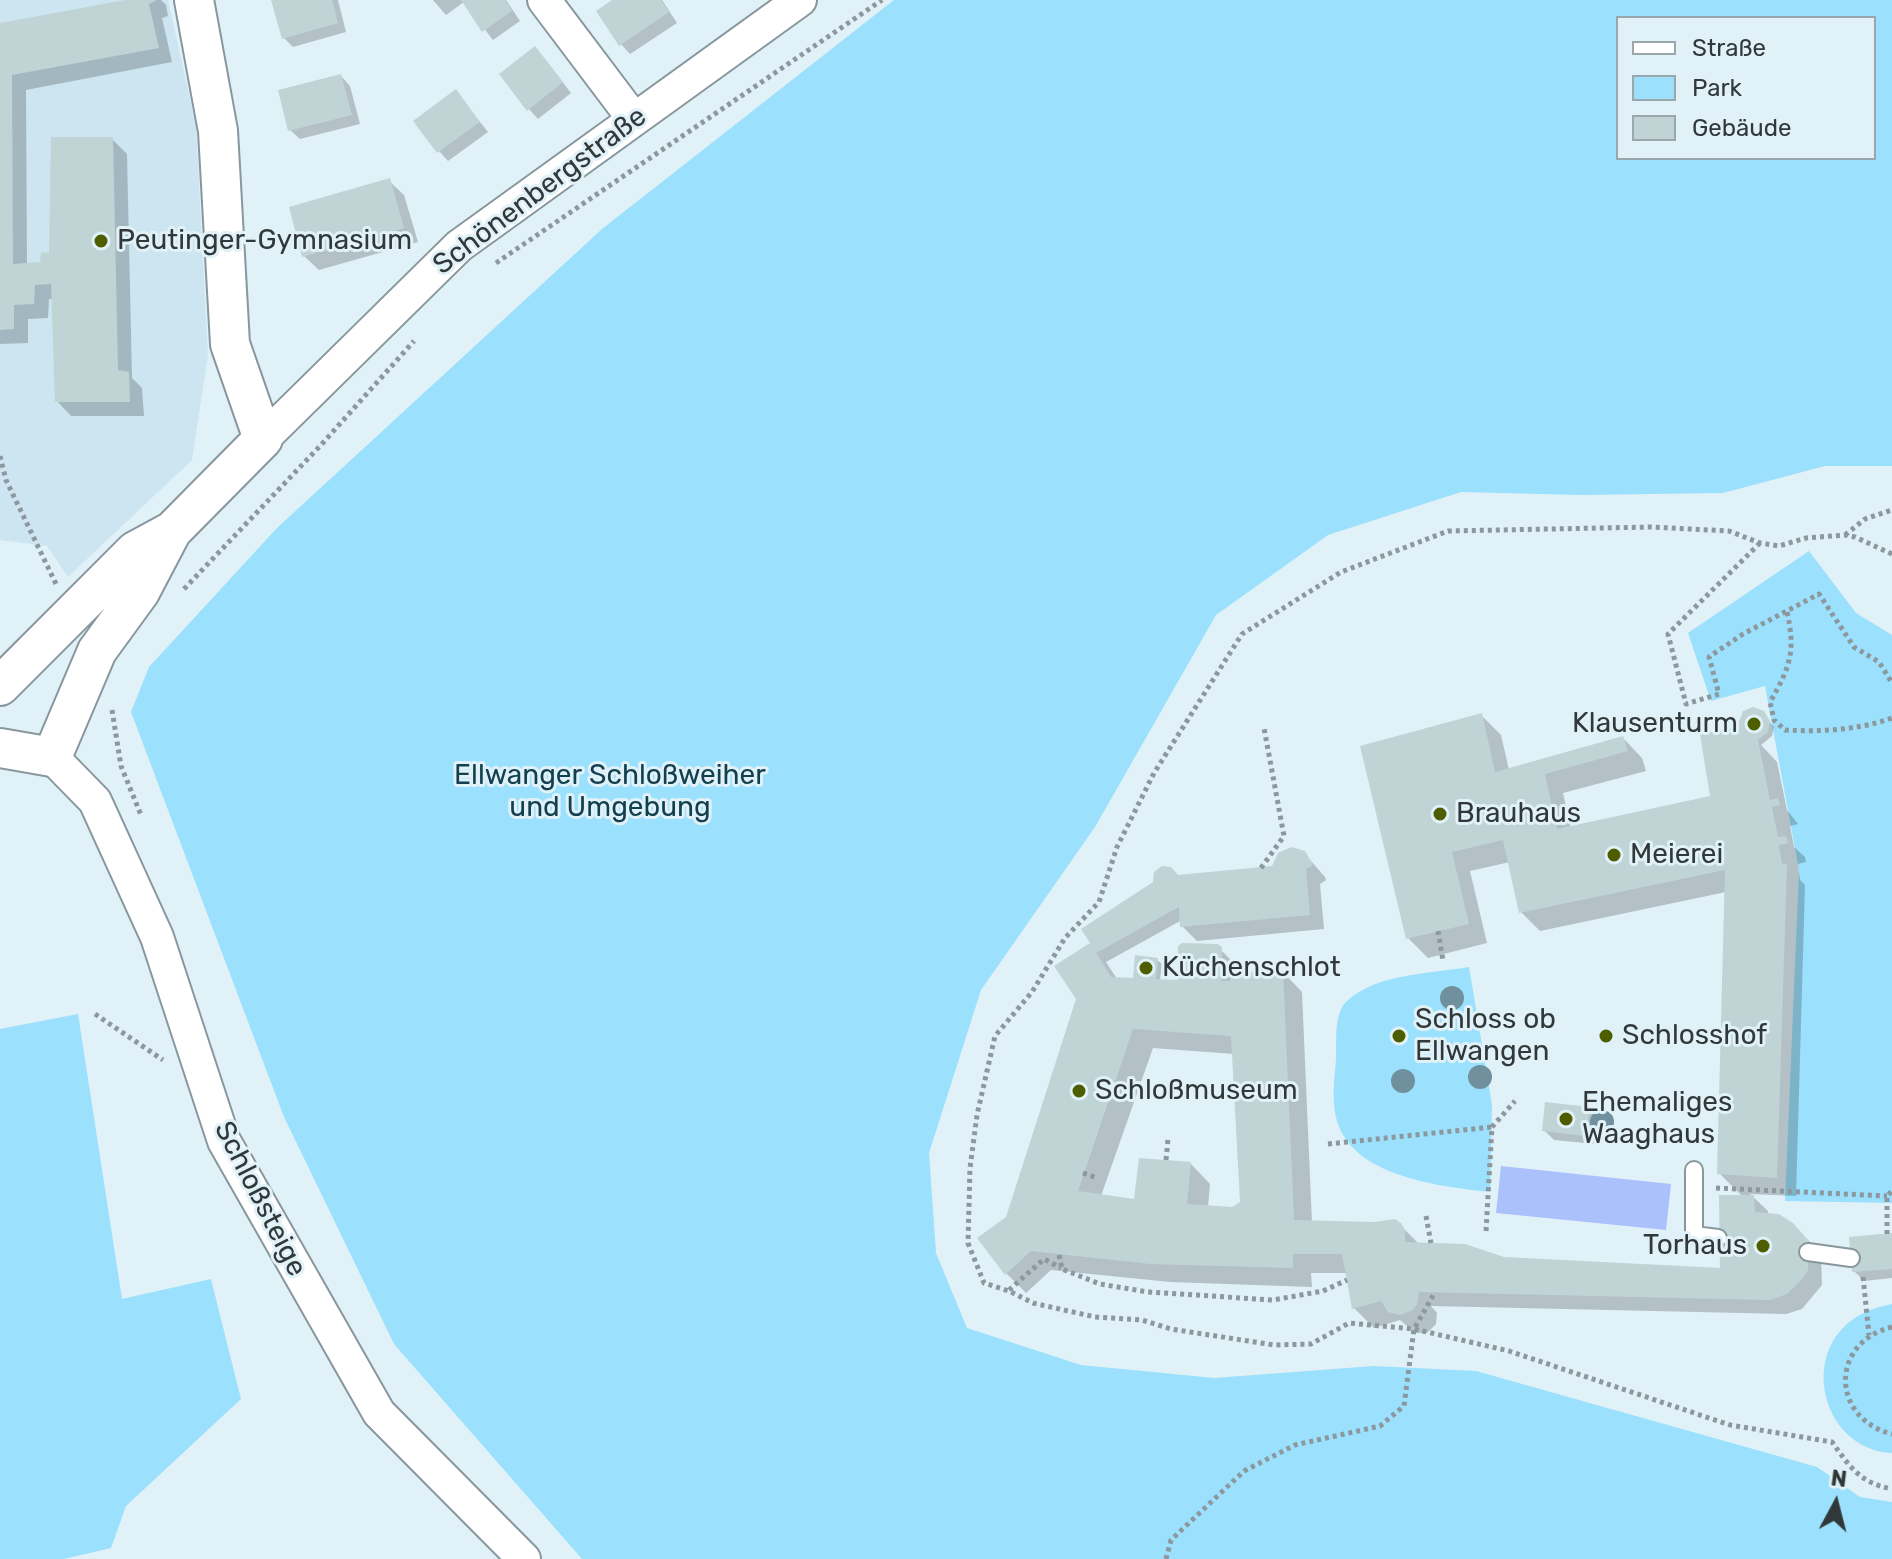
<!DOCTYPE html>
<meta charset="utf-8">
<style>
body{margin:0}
#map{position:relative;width:1892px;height:1559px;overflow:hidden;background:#e0f1f8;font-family:Rubik,sans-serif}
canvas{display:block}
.legend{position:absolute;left:1616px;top:16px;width:260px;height:144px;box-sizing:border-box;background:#e0f1f8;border:2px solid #9aa7ac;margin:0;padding:10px 14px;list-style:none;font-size:24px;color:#31383a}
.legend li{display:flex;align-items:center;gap:16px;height:40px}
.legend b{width:40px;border:2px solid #9aa7ac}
.north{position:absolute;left:1796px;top:1463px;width:80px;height:80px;-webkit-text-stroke:6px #e0f1f8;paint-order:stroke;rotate:7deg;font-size:22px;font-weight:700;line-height:32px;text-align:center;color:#31383a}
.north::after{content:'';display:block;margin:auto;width:28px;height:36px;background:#31383a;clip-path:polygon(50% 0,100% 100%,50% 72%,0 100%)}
</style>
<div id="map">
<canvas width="1892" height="1559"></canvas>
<ul class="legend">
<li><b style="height:10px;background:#fff"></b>Straße</li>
<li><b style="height:22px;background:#9be0fc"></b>Park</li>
<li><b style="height:22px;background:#c0d3d5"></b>Gebäude</li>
</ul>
<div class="north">N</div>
</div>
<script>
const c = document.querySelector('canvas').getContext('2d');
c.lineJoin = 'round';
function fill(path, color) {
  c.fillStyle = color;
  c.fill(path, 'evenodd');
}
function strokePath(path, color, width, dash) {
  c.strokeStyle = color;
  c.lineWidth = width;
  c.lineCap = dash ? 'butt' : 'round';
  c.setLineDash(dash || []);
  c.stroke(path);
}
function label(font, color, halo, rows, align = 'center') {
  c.font = font + ' Rubik,sans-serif';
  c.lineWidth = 6;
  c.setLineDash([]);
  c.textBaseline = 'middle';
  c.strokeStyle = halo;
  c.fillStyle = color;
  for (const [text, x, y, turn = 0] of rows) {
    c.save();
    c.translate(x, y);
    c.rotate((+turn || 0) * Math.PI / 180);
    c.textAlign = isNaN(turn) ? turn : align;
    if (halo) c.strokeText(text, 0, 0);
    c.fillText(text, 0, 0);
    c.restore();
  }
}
fill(new Path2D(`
 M0,0H168L196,126L208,355L192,460L68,577L47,546L0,540Z`), '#cce5f0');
fill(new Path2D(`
 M894,0H1892V466H1825L1723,493L1580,495L1461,492L1328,535L1216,615L1095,827L981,990L929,1153L936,1253L967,1328L1081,1365L1214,1378L1374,1366L1476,1371L1817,1467L1860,1497L1892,1502V1559H582L394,1344L284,1117L131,712L149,667L277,528L602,229ZM1618,18H1874V158H1618Z
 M1809,551L1856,613L1892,635V1203L1785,1201L1799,870L1765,686L1711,701L1688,633Z
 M1469,967L1492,1105L1490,1192C1444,1187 1366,1178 1342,1133C1330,1111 1334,1083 1336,1060C1337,1042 1333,1014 1347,1001C1378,973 1430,974 1469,967Z
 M78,1014L122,1299L211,1279L241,1399L126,1506L111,1548L64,1559H0V1029Z
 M1892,1304V1453C1825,1450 1799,1359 1852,1320C1864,1311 1878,1307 1892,1304Z`), '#9be0fc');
fill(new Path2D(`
 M1501,1166L1671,1184L1666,1230L1496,1213Z`), '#abc1fc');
fill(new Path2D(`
 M136,0H161L166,5L168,16L162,18L172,62L26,90L27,265L42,263L51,255L112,139L127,154L132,378L142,388L144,416H71L57,401L54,299H49L48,318L28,319V343L0,344V25Z
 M273,0H338L346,32L293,47L284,38Z
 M433,0H506L520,21L493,40L464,2L446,15Z
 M615,0H662L677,23L630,54L621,44Z
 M544,58L571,93L538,119L529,109Z
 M341,76L350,86L360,124L300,139L290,130Z
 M456,92L488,132L448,161L439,151Z
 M389,181L404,195L418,242L319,270L304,256Z
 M1763,713L1774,727L1772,736L1761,745L1777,762L1787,810L1798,824L1790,826L1794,847L1805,857L1806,862L1798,864L1800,880L1805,885L1796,1196L1750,1194L1768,1211V1215L1808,1240L1821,1256L1822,1285L1802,1309L1786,1314L1431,1306L1437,1313L1436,1324L1427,1333H1415L1400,1320L1374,1328L1354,1308L1348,1273H1311L1312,1287L1170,1282L1051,1270L1026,1293L1006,1273L1007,1218L1079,999L1089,946L1180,877L1273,868L1304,853L1325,877L1326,880L1320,884L1324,929L1197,941L1182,926V920L1106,962L1117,979H1135L1157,960L1162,964L1160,980L1179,981L1217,946L1230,959V975L1283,972L1302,992L1312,1223L1400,1225L1420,1245L1504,1259L1722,1270L1743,1197L1720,1174L1726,892L1540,931L1521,912L1510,862L1470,871L1487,943L1428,958L1408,938L1481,715L1501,735L1509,770L1623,738L1642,758L1646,771L1563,793L1571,828L1712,797L1737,729ZM1153,1048L1234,1054L1242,1202L1233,1209L1208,1207L1210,1184L1191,1164L1136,1201L1101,1196Z
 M1589,1109L1599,1119L1595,1144L1554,1140L1544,1130Z
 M1892,1235V1278L1864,1281L1854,1271Z`), '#0003');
fill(new Path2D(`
 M125,0H157L149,4L159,48L12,75L13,264L40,262L41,252L49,253L51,137H113L118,370L129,372L130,402H55L51,284L35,285L34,304L14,305V329L0,330V23Z
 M271,0H332L338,23L282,39Z
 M461,0H505L512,11L482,32Z
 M612,0H661L669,12L619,46L596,11Z
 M535,46L563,82L527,111L499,74Z
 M341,74L352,115L288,131L278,90Z
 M456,89L480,122L437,153L413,121Z
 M390,178L404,228L302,257L289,207Z
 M1753,707L1764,711L1770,721L1768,732L1758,740L1770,800L1778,798L1780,805L1772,807L1778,837L1786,836L1788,843L1779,845L1782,864H1787L1777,1178L1717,1174L1725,870L1519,913L1503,840L1452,852L1469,924L1406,939L1360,746L1482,713L1495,772L1623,736L1628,751L1545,774L1557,829L1710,796L1700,734L1737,727L1743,711Z
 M1291,847L1305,851L1313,865L1306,869L1310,915L1180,927L1179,907L1096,953L1111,977L1133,978L1135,955L1158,958L1156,979L1177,980L1178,946L1182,943L1218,944L1222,947L1221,981H1230V973L1283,970L1294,1220L1375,1222L1395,1219L1401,1223L1405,1230V1242L1465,1244L1504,1257L1720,1268L1719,1195H1754L1755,1212L1779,1214L1793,1223L1808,1240V1270L1803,1278L1787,1294L1770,1300L1419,1292L1417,1304L1413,1310L1400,1315L1388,1312L1381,1301L1352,1309L1342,1254H1293V1268L1150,1264L1031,1251L1005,1275L977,1238L1006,1217L1076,999L1054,966L1090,943L1081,929L1153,882L1154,872L1162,866L1171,867L1178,875L1272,866L1278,853ZM1133,1029L1231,1036L1240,1202L1232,1207L1187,1204L1191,1162L1139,1158L1134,1199L1078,1191Z
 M1545,1102L1590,1107L1586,1136L1542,1131Z
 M1892,1233V1269L1852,1272L1849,1237Z`), '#c0d3d5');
const service = new Path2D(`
 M1694,1170V1235L1718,1238
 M1808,1252L1851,1258`);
const minor = new Path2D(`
 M544,0L633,118
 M263,439L459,246L800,0
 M52,757L95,801L157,937L224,1141L379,1413L524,1559`);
const tertiary = new Path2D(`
 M0,686L135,551L172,531L263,439L230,344L218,131L194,0
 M0,748L52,757L97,651L140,592L172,531`);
strokePath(service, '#88979e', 20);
strokePath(minor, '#88979e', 36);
strokePath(tertiary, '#88979e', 42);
strokePath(new Path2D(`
 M496,263L882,0
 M0,456L6,480L56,584
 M1845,535L1865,519L1892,510
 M1760,543L1668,634L1686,704L1719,694L1709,657L1743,634L1819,594L1854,647L1879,662L1892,683
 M1892,554L1855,537L1845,535L1806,538L1779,546L1760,543L1729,531L1651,527L1448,531L1341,572L1242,634L1154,773L1117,847L1099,902L1065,938L1032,992L995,1036L977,1115L970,1168L968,1243L984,1283L1009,1291L1033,1303L1095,1317L1142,1320L1171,1329L1274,1345L1311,1344L1349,1323L1414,1329L1509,1351L1730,1425L1832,1442C1850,1467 1860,1483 1892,1489
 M184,589L321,445L414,341
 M1787,612C1796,652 1790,667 1770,702L1774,720L1785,730C1820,732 1859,730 1892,718
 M112,710L121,766L141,815
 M1261,868L1284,836L1264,728
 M1438,931L1443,961
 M95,1014L163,1060
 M1328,1144L1492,1127
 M1166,1160L1168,1139
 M1083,1173L1097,1178
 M1716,1188L1887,1196
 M1426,1216L1431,1243
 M1486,1231L1492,1127L1515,1101
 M1887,1234V1196L1892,1191
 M1059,1255L1062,1269L1100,1284L1148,1292L1273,1300L1323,1291L1347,1280
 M1863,1277L1869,1335
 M1009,1290L1044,1259L1061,1268
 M1892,1327C1830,1342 1830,1418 1892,1434
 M1166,1559L1171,1540L1244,1471L1295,1445L1380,1426L1404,1406L1414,1329L1435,1292`), '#8c989d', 5, [4, 4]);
strokePath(service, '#fff', 16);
strokePath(minor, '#fff', 32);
strokePath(tertiary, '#fff', 38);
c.fillStyle = '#6f909c';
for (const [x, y] of [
 [1452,998],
 [1480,1077],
 [1403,1081],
 [1602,1122]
]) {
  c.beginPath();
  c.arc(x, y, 12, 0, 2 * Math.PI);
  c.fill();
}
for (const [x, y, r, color] of [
 [101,241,8,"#4e5d00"],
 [1754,724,8,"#4e5d00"],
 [1440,814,8,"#4e5d00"],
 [1614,855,8,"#4e5d00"],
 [1146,968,8,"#4e5d00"],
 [1399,1036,8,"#4e5d00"],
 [1606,1036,8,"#4e5d00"],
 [1079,1091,8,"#4e5d00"],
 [1566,1119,8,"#4e5d00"],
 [1763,1246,8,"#4e5d00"]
]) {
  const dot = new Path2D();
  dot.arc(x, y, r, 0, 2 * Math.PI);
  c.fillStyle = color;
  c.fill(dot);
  strokePath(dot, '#e0f1f8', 3);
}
label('28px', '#31383a', '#e0f1f8', [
 ["Schönenbergstraße",540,191,-37],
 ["Schloßsteige",260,1199,63]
]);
label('28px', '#31383a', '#e0f1f8', [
 ["Peutinger-Gymnasium",117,241],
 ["Klausenturm",1738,724,"right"],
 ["Brauhaus",1456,814],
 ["Meierei",1630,855],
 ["Küchenschlot",1162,968],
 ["Schloss ob",1415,1020],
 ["Ellwangen",1415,1052],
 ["Schlosshof",1622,1036],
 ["Schloßmuseum",1095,1091],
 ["Ehemaliges",1582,1103],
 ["Waaghaus",1582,1135],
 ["Torhaus",1747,1246,"right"]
], 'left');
label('28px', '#124050', '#e0f1f8', [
 ["Ellwanger Schloßweiher",610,776],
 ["und Umgebung",610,808]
]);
</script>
